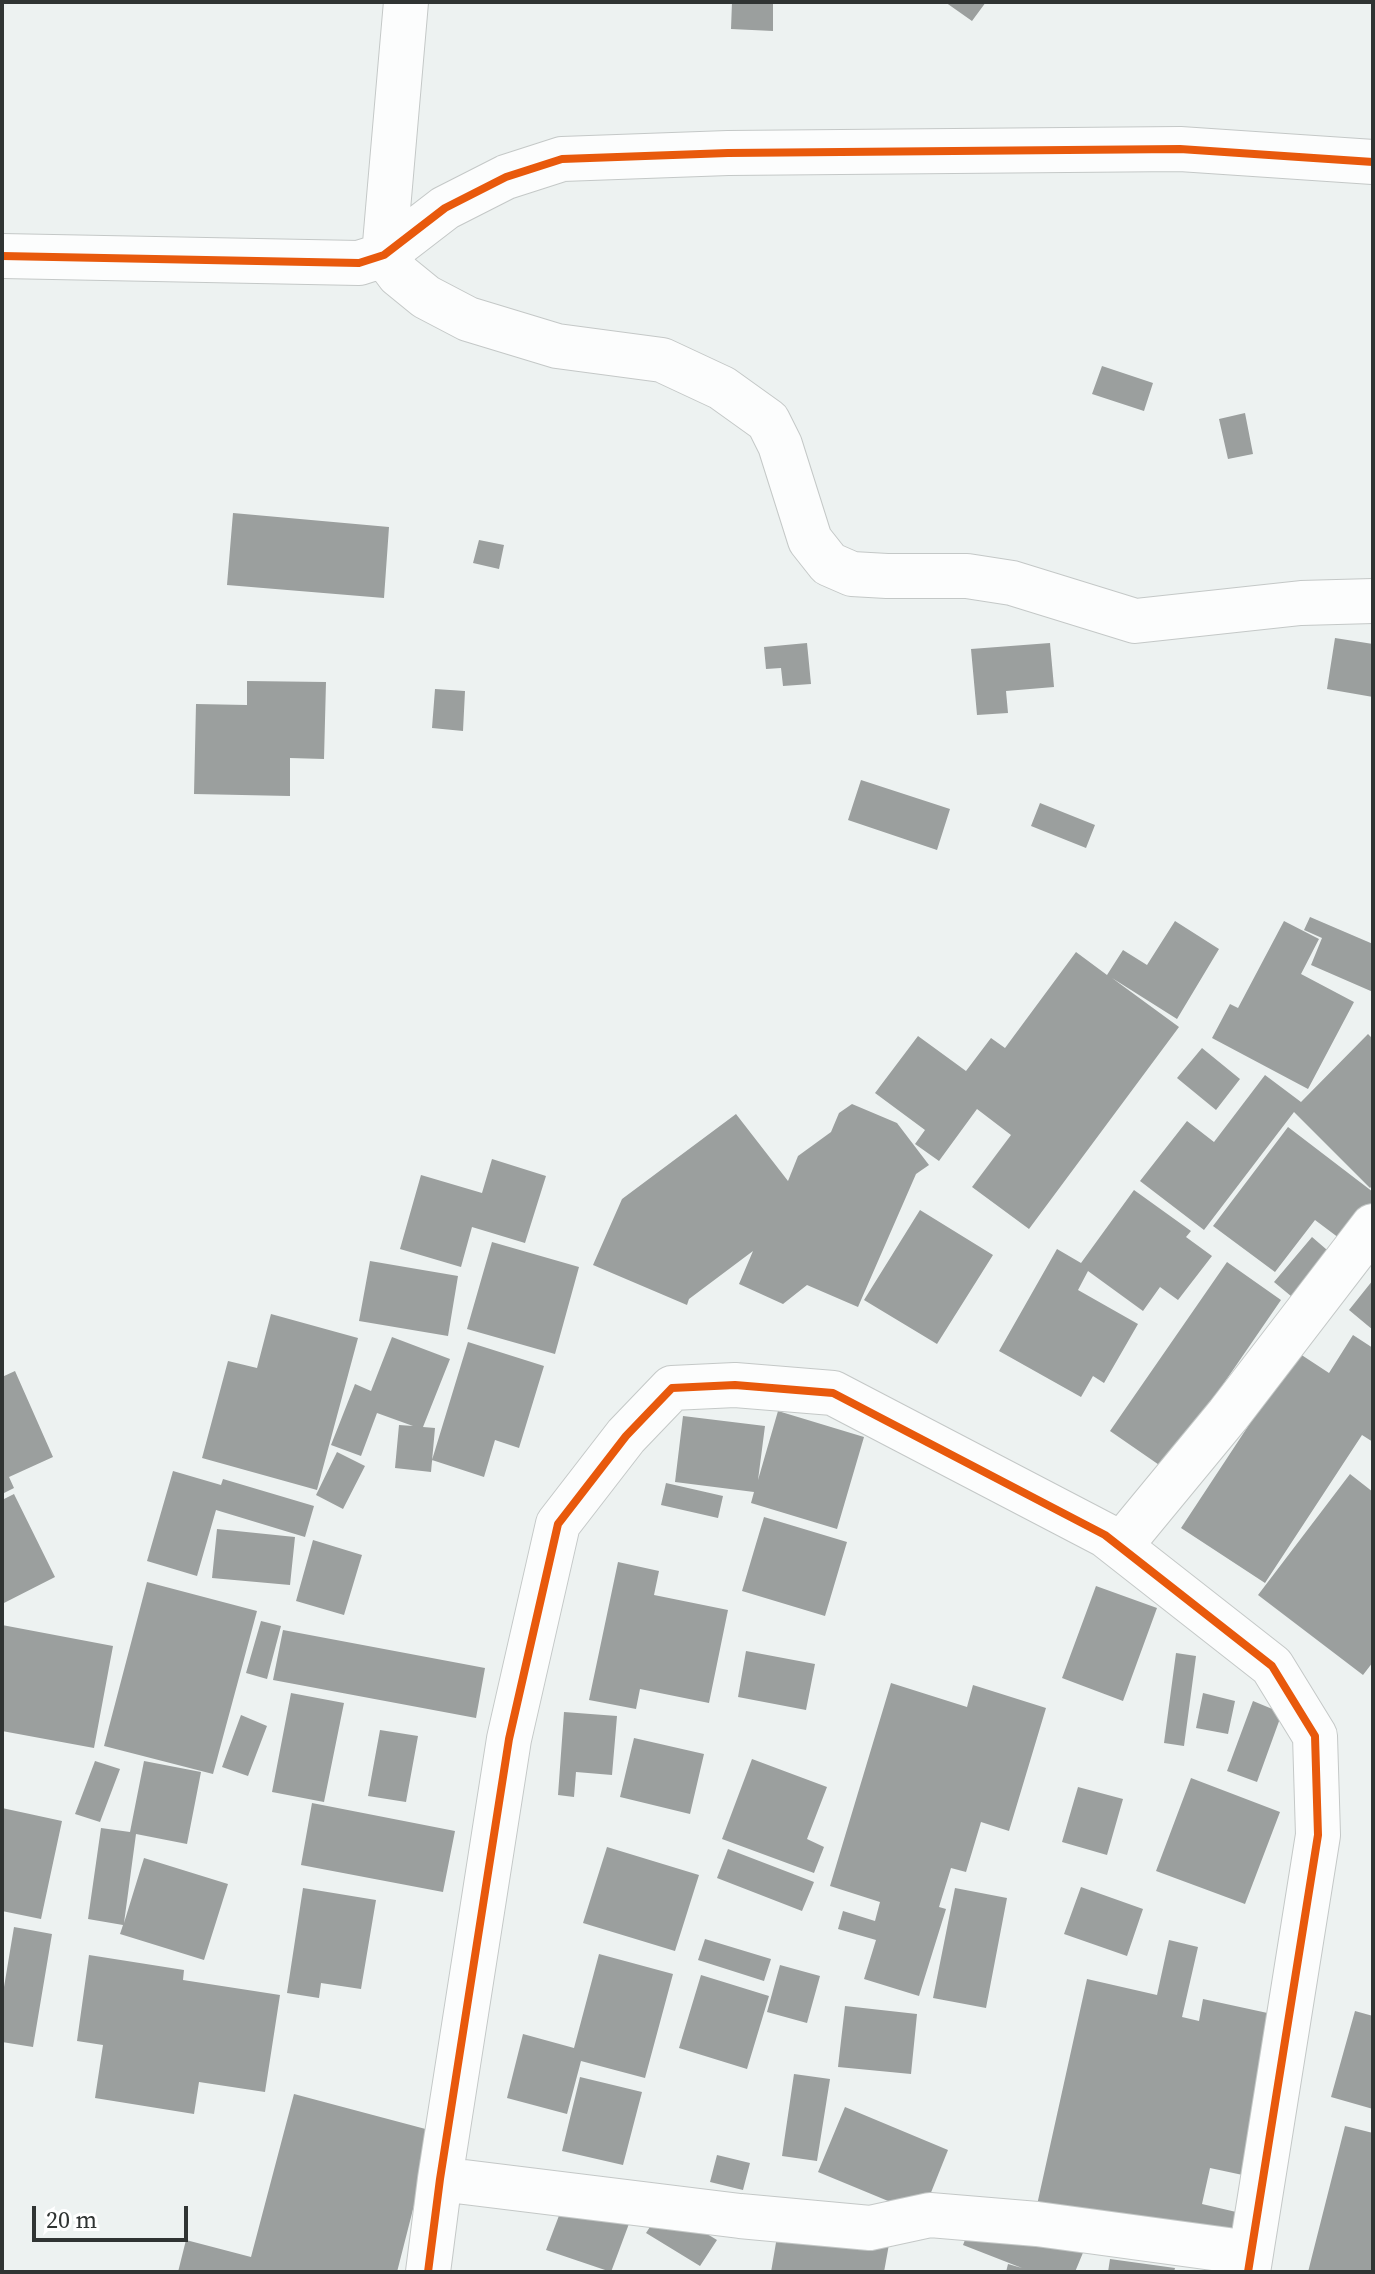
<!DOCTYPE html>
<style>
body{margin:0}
#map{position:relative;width:1375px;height:2274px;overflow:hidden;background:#edf2f1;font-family:"Source Serif 4",serif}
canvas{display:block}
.frame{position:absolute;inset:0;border:4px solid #303433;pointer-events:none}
.scale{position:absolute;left:32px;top:2206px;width:156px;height:36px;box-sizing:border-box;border:4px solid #303433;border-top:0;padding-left:10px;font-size:24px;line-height:28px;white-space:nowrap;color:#303433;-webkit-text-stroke:6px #fff;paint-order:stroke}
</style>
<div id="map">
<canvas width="1375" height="2274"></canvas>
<div class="frame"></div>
<div class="scale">20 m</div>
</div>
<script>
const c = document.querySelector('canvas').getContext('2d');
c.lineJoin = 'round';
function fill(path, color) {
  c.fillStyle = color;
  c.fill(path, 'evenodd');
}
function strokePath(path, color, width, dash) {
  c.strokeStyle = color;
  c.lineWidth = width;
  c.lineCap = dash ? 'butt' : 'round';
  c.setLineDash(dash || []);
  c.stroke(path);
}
fill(new Path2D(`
 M732,2H773V31L731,29Z
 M945,2H986L972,21Z
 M1102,366L1153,383L1144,411L1092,394Z
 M1245,413L1253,454L1228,459L1219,419Z
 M233,513L389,527L384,598L227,585Z
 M479,540L504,545L499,569L473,563Z
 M1335,638L1373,644V697L1327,689Z
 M807,643L811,684L783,686L781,668L766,669L764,647Z
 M1050,643L1054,687L1006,691L1008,713L977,715L971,649Z
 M247,681L326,682L324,759L290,758V796L194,794L196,704L247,705Z
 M435,689L465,691L463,731L432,728Z
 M861,780L950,809L937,850L848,820Z
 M1040,803L1095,825L1086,848L1031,826Z
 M1310,917L1373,944V992L1311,965L1322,938L1304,930Z
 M1175,921L1219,949L1177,1019L1112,978L1179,1027L1029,1229L972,1187L1011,1135L977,1109L939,1161L915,1144L925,1130L875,1093L918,1036L966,1071L991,1038L1005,1048L1076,952L1107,975L1123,950L1147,965Z
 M1284,921L1319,939L1301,974L1354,1002L1308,1089L1212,1038L1230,1004L1238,1008Z
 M1368,1034L1373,1039V1185L1370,1188L1294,1112L1204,1230L1140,1181L1187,1121L1214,1142L1265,1075L1301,1102Z
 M1202,1048L1240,1079L1216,1110L1177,1078Z
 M852,1104L897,1123L929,1165L916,1174L858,1307L807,1285L783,1304L739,1284L753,1251L689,1299L687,1305L593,1265L622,1199L736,1114L788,1181L798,1156L831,1132L839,1113Z
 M1288,1127L1373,1192V1201L1343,1241L1315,1220L1275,1272L1213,1226Z
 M492,1159L546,1176L525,1243L472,1227L461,1267L400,1249L421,1175L482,1193Z
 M1134,1190L1191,1231L1186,1237L1212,1256L1178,1300L1160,1287L1143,1311L1088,1271L1078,1290L1138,1324L1104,1383L1093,1376L1081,1397L999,1351L1057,1249L1081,1263Z
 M920,1210L993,1255L937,1344L864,1300Z
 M1312,1237L1341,1262L1303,1306L1274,1282Z
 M492,1242L579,1267L555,1354L467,1329Z
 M370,1261L458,1276L448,1336L359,1321Z
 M1227,1262L1281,1300L1165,1469L1110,1431Z
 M1373,1280V1330L1349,1310Z
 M271,1314L358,1338L317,1490L202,1458L228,1361L257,1368Z
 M1353,1335L1373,1348V1442L1362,1435L1265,1583L1181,1528L1297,1352L1329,1373Z
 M392,1337L450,1359L423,1427L435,1428L431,1472L395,1468L399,1425L413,1426L377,1413L361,1456L331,1445L355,1384L371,1391Z
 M468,1342L544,1366L519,1448L495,1440L484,1477L432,1460Z
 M15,1371L53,1457L9,1477L14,1488L2,1494V1377Z
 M778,1411L864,1437L837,1529L751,1503L754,1492L675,1482L683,1416L765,1426L758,1480Z
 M337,1452L365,1466L343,1509L316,1495Z
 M173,1471L221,1485L223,1479L314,1506L305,1537L216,1510L197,1576L147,1561Z
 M1350,1474L1373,1492V1662L1363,1675L1258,1595Z
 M666,1483L723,1496L718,1518L661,1505Z
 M14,1494L55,1577L2,1604V1500Z
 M764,1517L847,1542L825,1616L742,1591Z
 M217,1529L295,1537L290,1585L212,1578Z
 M313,1540L362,1555L344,1615L296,1601Z
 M618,1562L659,1571L654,1595L728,1610L709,1703L640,1689L636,1709L589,1700Z
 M147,1582L257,1611L213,1774L104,1746Z
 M1096,1586L1157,1608L1123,1701L1062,1678Z
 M261,1621L281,1626L267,1679L246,1673Z
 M2,1625L113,1646L94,1748L2,1731Z
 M283,1630L485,1668L476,1718L273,1680Z
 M746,1651L815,1664L806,1710L738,1697Z
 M1176,1653L1196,1656L1184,1746L1164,1743Z
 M891,1683L967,1707L973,1685L1046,1708L1009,1831L981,1822L966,1872L951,1868L939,1907L946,1909L919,1996L864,1979L876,1940L838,1929L843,1911L875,1921L880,1902L830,1886Z
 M291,1693L344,1703L324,1802L272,1792Z
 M1203,1693L1235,1701L1228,1734L1196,1728Z
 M1253,1701L1282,1713L1257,1782L1227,1771Z
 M564,1712L617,1716L612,1775L576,1772L574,1797L558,1795Z
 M241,1715L267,1726L248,1776L222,1767Z
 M380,1730L418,1736L406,1802L368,1796Z
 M634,1738L704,1754L690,1814L620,1797Z
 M752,1759L827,1787L807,1839L824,1847L814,1873L722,1839Z
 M95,1761L120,1769L100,1822L75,1814Z
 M144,1761L201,1772L187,1844L136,1834L124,1923L144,1858L228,1884L204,1960L120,1934L123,1925L88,1919L101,1828L130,1832Z
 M1191,1778L1280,1812L1245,1904L1156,1871Z
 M1078,1787L1123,1799L1107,1855L1062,1842Z
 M312,1803L455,1831L443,1892L301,1865Z
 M2,1808L62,1821L41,1919L2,1911Z
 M607,1847L699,1875L675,1951L583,1923Z
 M728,1849L814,1882L802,1911L717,1878Z
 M1081,1887L1143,1909L1127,1956L1064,1934Z
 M303,1888L376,1900L361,1989L321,1983L319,1998L287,1993Z
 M955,1888L1007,1898L986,2008L933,1998Z
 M14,1927L52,1934L33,2047L2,2042V1999Z
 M705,1939L771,1959L764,1981L698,1960Z
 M1169,1940L1198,1947L1182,2017L1199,2021L1203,1999L1286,2017L1252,2177L1210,2168L1202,2204L1249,2215L1244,2240L1035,2214L1087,1979L1157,1995Z
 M599,1954L673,1974L645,2078L581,2061L567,2114L507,2098L523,2034L574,2048Z
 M89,1955L184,1970L183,1980L280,1995L265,2092L199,2082L194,2114L95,2098L103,2045L77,2041Z
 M780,1965L820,1976L807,2023L767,2012Z
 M701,1975L769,1996L747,2069L679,2048Z
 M845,2006L917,2014L911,2074L838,2067Z
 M1355,2011L1373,2016V2109L1331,2097Z
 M794,2074L830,2079L817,2161L782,2156Z
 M580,2077L642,2092L623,2165L562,2151Z
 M294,2094L433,2131L397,2272H178L186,2240L251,2257Z
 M845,2107L948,2150L922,2215L818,2172Z
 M1345,2126L1373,2133V2272H1308Z
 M717,2155L750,2163L743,2190L710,2182Z
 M566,2197L630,2221L611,2272L546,2250Z
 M980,2201L1087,2243L1075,2272H1006L1008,2264L1022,2268L963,2245Z
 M663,2207L717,2240L700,2266L646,2233Z
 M781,2213L891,2233L884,2272H771Z
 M1110,2259L1175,2268L1174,2272H1108Z`), '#9b9f9e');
const minor = new Path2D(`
 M406,2L384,255L399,275L426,297L468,319L557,346L662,360L722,388L768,421L780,445L810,540L829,564L852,574L887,576H967L1012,583L1135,621L1301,603L1373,601
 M2,256L359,263L384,255L445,208L506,177L562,159L728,153L1180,149L1373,162
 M1120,1546L1228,1415L1373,1226
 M440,2179L740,2216L870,2228L930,2215L1037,2224L1250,2253
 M428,2272L440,2179L509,1739L558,1524L626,1436L672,1388L735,1385L833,1393L1105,1535L1272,1666L1315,1736L1318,1835L1248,2272`);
strokePath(minor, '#c4c8c7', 46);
strokePath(minor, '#fcfdfd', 44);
strokePath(new Path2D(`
 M2,256L359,263L384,255L445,208L506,177L562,159L728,153L1180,149L1373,162
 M428,2272L440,2179L509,1739L558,1524L626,1436L672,1388L735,1385L833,1393L1105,1535L1272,1666L1315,1736L1318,1835L1248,2272`), '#e8590c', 8);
</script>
